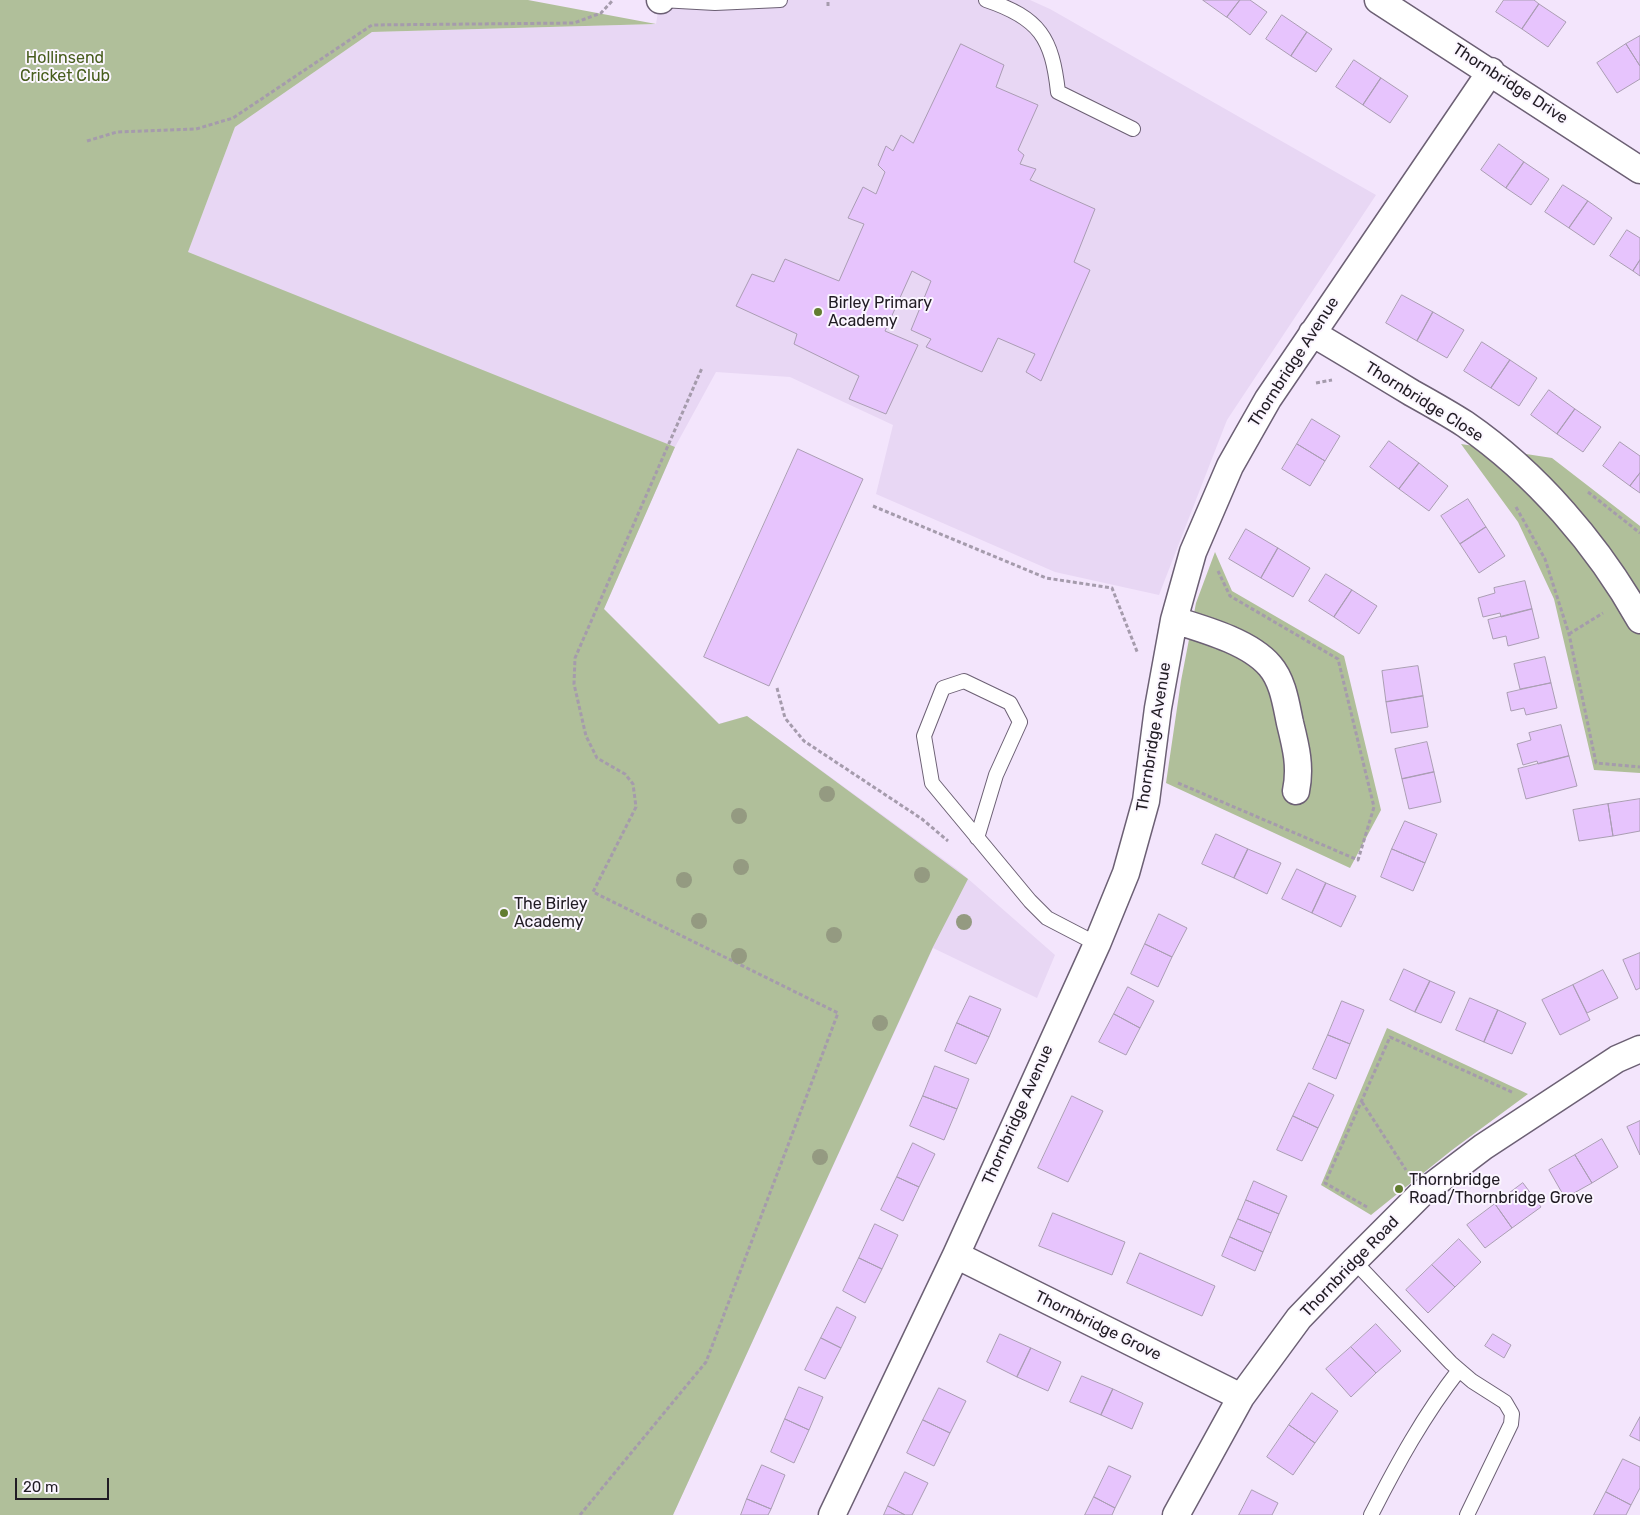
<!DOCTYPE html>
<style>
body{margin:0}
#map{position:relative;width:1640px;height:1515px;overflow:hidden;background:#f3e5fc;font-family:Rubik,sans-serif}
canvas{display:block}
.scale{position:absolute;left:15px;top:1478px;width:94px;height:22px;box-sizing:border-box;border:2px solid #211c24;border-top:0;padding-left:6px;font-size:15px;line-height:18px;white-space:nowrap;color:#211c24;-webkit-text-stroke:4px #fbf6ff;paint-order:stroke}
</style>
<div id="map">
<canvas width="1640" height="1515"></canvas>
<div class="scale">20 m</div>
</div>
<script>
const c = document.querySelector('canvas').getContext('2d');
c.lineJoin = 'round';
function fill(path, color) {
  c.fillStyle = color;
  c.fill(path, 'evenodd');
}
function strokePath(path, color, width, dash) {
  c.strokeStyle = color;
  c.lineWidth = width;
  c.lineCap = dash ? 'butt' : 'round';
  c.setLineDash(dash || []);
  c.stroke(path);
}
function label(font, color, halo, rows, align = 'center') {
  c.font = font + ' Rubik,sans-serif';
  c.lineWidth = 4;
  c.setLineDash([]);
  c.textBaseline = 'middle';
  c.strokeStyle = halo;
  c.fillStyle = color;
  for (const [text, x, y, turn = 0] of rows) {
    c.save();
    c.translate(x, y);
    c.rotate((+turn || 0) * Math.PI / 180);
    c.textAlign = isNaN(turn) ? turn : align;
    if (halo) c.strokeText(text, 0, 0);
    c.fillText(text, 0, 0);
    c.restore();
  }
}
fill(new Path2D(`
 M660,0H1030L1050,9L1376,195L1227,420L1159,595L1055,572L876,494L893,425L790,377L716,372L675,447L604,609L718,724L747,716L958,870L1055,955L1037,998L933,948L673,1515H0V746L235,127L372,32L656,24Z`), '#e8d7f4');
fill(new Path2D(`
 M0,0H528L656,24L372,32L235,127L188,252L675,447L604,609L719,724L747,716L968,879L933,947L673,1515H0Z
 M1461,444L1552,458L1640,526V773L1594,770L1554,599L1518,522Z
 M1215,552L1232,591L1344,656L1381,810L1350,868L1166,783L1181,681L1196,603Z
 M1387,1028L1528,1094L1452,1150L1371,1215L1321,1185Z`), '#b0bf9a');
const building = new Path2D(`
 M1203,0H1240L1227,17Z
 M1240,0H1250L1267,12L1250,35L1227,17Z
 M1504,0H1534L1539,4L1522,29L1496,12Z
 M1539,4L1566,22L1548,47L1522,29Z
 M1282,15L1307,32L1291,56L1266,39Z
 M1307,32L1332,49L1316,72L1291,56Z
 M1640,36V66L1626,44Z
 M961,44L1004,65L996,87L1038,105L1018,150L1024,155L1020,164L1036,169L1030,180L1095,209L1074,262L1090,270L1041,381L1026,372L1035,354L998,338L982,372L926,347L931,339L911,330L931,281L912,271L885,331L918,345L886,414L849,399L859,376L794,344L797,334L736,306L752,274L774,282L785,259L839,281L864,224L848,218L863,187L876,194L885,172L878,165L886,146L893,151L901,135L913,143Z
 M1626,44L1640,66V79L1617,93L1597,63Z
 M1354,60L1381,78L1363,105L1336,87Z
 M1381,78L1408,96L1390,123L1363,105Z
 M1499,144L1524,162L1506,188L1481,170Z
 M1524,162L1549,179L1531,205L1506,188Z
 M1563,185L1588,201L1569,228L1545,212Z
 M1588,201L1612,218L1594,245L1569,228Z
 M1627,230L1640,238V260L1633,271L1610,256Z
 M1640,260V276L1633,271Z
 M1402,295L1433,312L1417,341L1386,323Z
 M1433,312L1464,330L1447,358L1417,341Z
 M1482,342L1510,360L1491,388L1464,371Z
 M1510,360L1537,378L1519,406L1491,388Z
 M1549,390L1575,409L1557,434L1531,415Z
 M1575,409L1601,427L1583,452L1557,434Z
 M1312,419L1340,436L1325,461L1297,444Z
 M1389,441L1419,463L1399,489L1370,467Z
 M1620,442L1640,456V473L1630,486L1603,466Z
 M1297,444L1325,461L1310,486L1282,469Z
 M798,449L863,479L769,686L704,657Z
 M1419,463L1448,486L1429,511L1399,489Z
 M1640,473V493L1630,486Z
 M1468,499L1486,527L1460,544L1441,516Z
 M1486,527L1505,556L1479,573L1460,544Z
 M1246,529L1278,548L1261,578L1229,559Z
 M1278,548L1310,568L1293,597L1261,578Z
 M1326,574L1352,590L1334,617L1309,601Z
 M1525,581L1532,609L1501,617L1500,613L1483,617L1478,598L1495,593L1494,588Z
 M1352,590L1377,606L1359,634L1334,617Z
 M1532,609L1539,638L1508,646L1506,636L1493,639L1488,620Z
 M1545,657L1551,683L1520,689L1514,664Z
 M1418,666L1423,696L1386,702L1382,671Z
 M1551,683L1557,708L1526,715L1524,708L1511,711L1507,693Z
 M1423,696L1428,727L1391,733L1386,702Z
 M1561,725L1569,756L1538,764L1537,761L1523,765L1517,744L1531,740L1529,733Z
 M1427,742L1434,772L1402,779L1395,749Z
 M1569,756L1577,786L1526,799L1518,769Z
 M1434,772L1441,802L1409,809L1402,779Z
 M1640,799V831L1613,836L1608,804Z
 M1608,804L1613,836L1579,841L1573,810Z
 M1405,821L1437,834L1425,863L1392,849Z
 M1216,834L1248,849L1234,878L1202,864Z
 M1248,849L1281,863L1267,894L1234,878Z
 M1392,849L1425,863L1413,891L1381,877Z
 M1297,869L1326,883L1312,913L1282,899Z
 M1326,883L1356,896L1341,927L1312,913Z
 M1159,914L1187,928L1172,957L1145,944Z
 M1145,944L1172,957L1158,987L1131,974Z
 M1640,953V988L1636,990L1623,960Z
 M1404,969L1430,981L1415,1012L1390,1000Z
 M1603,970L1618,998L1587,1013L1573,985Z
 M1430,981L1455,992L1441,1023L1415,1012Z
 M1573,985L1590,1020L1560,1035L1542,1000Z
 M1128,987L1154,1001L1140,1028L1114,1014Z
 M970,996L1001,1009L989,1037L957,1023Z
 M1470,998L1498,1010L1484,1042L1456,1030Z
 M1342,1001L1364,1010L1350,1044L1328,1035Z
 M1498,1010L1526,1023L1512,1054L1484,1042Z
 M1114,1014L1140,1028L1126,1055L1099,1042Z
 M957,1023L989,1037L976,1064L945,1051Z
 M1328,1035L1350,1044L1336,1079L1313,1069Z
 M935,1066L969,1079L957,1109L923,1096Z
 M1309,1083L1334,1095L1318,1128L1293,1116Z
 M923,1096L957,1109L944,1140L910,1126Z
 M1072,1096L1103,1111L1068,1182L1038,1168Z
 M1293,1116L1318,1128L1302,1161L1277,1150Z
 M1640,1121V1155L1627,1127Z
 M1602,1139L1618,1167L1592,1183L1575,1155Z
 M913,1143L935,1154L919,1187L897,1177Z
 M1575,1155L1592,1183L1565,1198L1549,1170Z
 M897,1177L919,1187L903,1221L881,1210Z
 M1254,1181L1287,1196L1279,1214L1246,1200Z
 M1523,1183L1541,1207L1512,1228L1495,1204Z
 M1246,1200L1279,1214L1271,1233L1238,1219Z
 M1495,1204L1512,1228L1485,1248L1467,1225Z
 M1053,1213L1125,1242L1112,1275L1039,1246Z
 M1238,1219L1271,1233L1263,1252L1230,1237Z
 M875,1224L898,1235L882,1269L859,1258Z
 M1230,1237L1263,1252L1255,1271L1222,1256Z
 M1459,1239L1481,1262L1455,1287L1432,1265Z
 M1140,1253L1215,1286L1202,1316L1127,1283Z
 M859,1258L882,1269L865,1303L843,1291Z
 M1432,1265L1455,1287L1428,1313L1406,1290Z
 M837,1307L856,1317L841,1348L821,1338Z
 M1376,1324L1401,1351L1376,1373L1351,1347Z
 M1000,1334L1031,1348L1017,1377L987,1362Z
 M1493,1334L1511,1345L1504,1358L1485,1346Z
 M821,1338L841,1348L825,1379L805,1370Z
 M1351,1347L1376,1373L1351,1397L1326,1369Z
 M1031,1348L1061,1362L1048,1391L1017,1377Z
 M1082,1376L1113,1389L1101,1415L1070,1402Z
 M799,1387L823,1397L809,1430L785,1419Z
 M939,1388L966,1401L950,1433L923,1420Z
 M1113,1389L1143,1403L1132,1429L1101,1415Z
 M1312,1393L1338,1411L1315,1443L1289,1425Z
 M1640,1417V1441L1630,1436Z
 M785,1419L809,1430L794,1463L771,1452Z
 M923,1420L950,1433L934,1466L907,1453Z
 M1289,1425L1315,1443L1293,1475L1267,1457Z
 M1623,1459L1640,1467V1488L1631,1505L1606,1492Z
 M762,1465L785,1475L771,1509L747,1499Z
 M1109,1466L1131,1476L1115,1508L1094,1497Z
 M905,1472L928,1483L912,1515H905L888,1506Z
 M1252,1490L1278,1503L1272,1515H1239Z
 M1606,1492L1631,1505L1626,1515H1594Z
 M1094,1497L1115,1508L1112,1515H1085Z
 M747,1499L771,1509L768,1515H741Z
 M888,1506L905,1515H884Z`);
fill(building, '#e7c4fd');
strokePath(building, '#aa9db3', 1);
const lane = new Path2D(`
 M661,0L715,3L780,0
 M986,0C1040,18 1052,38 1058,92L1133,129
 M977,838L996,775L1020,722L1010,703L964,681L943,688L924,736L932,783L1030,901L1047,918L1097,944
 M1354,1261L1451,1363L1472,1381L1505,1402L1512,1414L1511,1424L1467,1515
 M1371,1515C1397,1464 1424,1415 1459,1370`);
const street = new Path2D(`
 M660,0H661
 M1378,0L1640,170
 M1312,333C1346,353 1379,373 1412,393C1430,403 1448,413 1465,424C1536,473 1598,545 1640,620
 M1174,620C1203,629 1250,642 1270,666C1283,681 1286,704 1290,723C1296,747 1301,767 1296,791
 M956,1255L1241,1397
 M832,1515L956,1255L1097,944L1126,873L1146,801L1158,708L1174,620L1193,552L1230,466L1268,399L1491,71
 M1176,1515L1241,1397L1299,1318L1354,1261L1421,1194L1483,1147L1617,1059L1640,1049`);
strokePath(lane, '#6c6074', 16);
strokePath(street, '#6c6074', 29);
strokePath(new Path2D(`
 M828,6V0
 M87,141L117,132L196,129L233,118L372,25L574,23L601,13L613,0
 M1316,383L1332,380
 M1588,492L1640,533
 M873,506L1046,578L1112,588L1138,654
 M1516,507L1545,559L1569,634L1596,763L1640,767
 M1569,634L1603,613
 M777,688L785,718L804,741L922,819L948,841
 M1178,783L1358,860L1374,807L1338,659L1230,596L1218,571
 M1362,1102L1406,1170
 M1367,1207L1325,1183L1390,1037L1514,1093
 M580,1515L706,1362L838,1013L593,892L636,807L633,784L625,774L597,758L586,736L574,684L575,658L702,368`), '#a59bac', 3, [4, 2.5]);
strokePath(lane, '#fff', 14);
strokePath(street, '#fff', 26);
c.fillStyle = '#949a81';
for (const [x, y] of [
 [827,794],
 [739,816],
 [741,867],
 [922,875],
 [684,880],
 [699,921],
 [964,922],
 [834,935],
 [739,956],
 [880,1023],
 [820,1157]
]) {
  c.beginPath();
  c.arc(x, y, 8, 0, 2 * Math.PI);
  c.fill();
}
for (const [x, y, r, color] of [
 [818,312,5,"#627d31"],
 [504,913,5,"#627d31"],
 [1399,1189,5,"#627d31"]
]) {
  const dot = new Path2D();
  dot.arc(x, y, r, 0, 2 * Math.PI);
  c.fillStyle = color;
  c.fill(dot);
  strokePath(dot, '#fbf6ff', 2);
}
label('16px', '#475d1d', '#fbf6ff', [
 ["Hollinsend",65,58],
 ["Cricket Club",65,76]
]);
label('16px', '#211c24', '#fbf6ff', [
 ["Thornbridge Drive",1510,84,33],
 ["Thornbridge Avenue",1294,362,-57],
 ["Thornbridge Close",1424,402,32],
 ["Thornbridge Avenue",1154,737,-81],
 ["Thornbridge Avenue",1018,1115,-66],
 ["Thornbridge Road",1350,1267,-46],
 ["Thornbridge Grove",1098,1326,26]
]);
label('16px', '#211c24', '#fbf6ff', [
 ["Birley Primary",828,303],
 ["Academy",828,321],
 ["The Birley",514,904],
 ["Academy",514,922],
 ["Thornbridge",1409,1180],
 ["Road/Thornbridge Grove",1409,1198]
], 'left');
</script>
